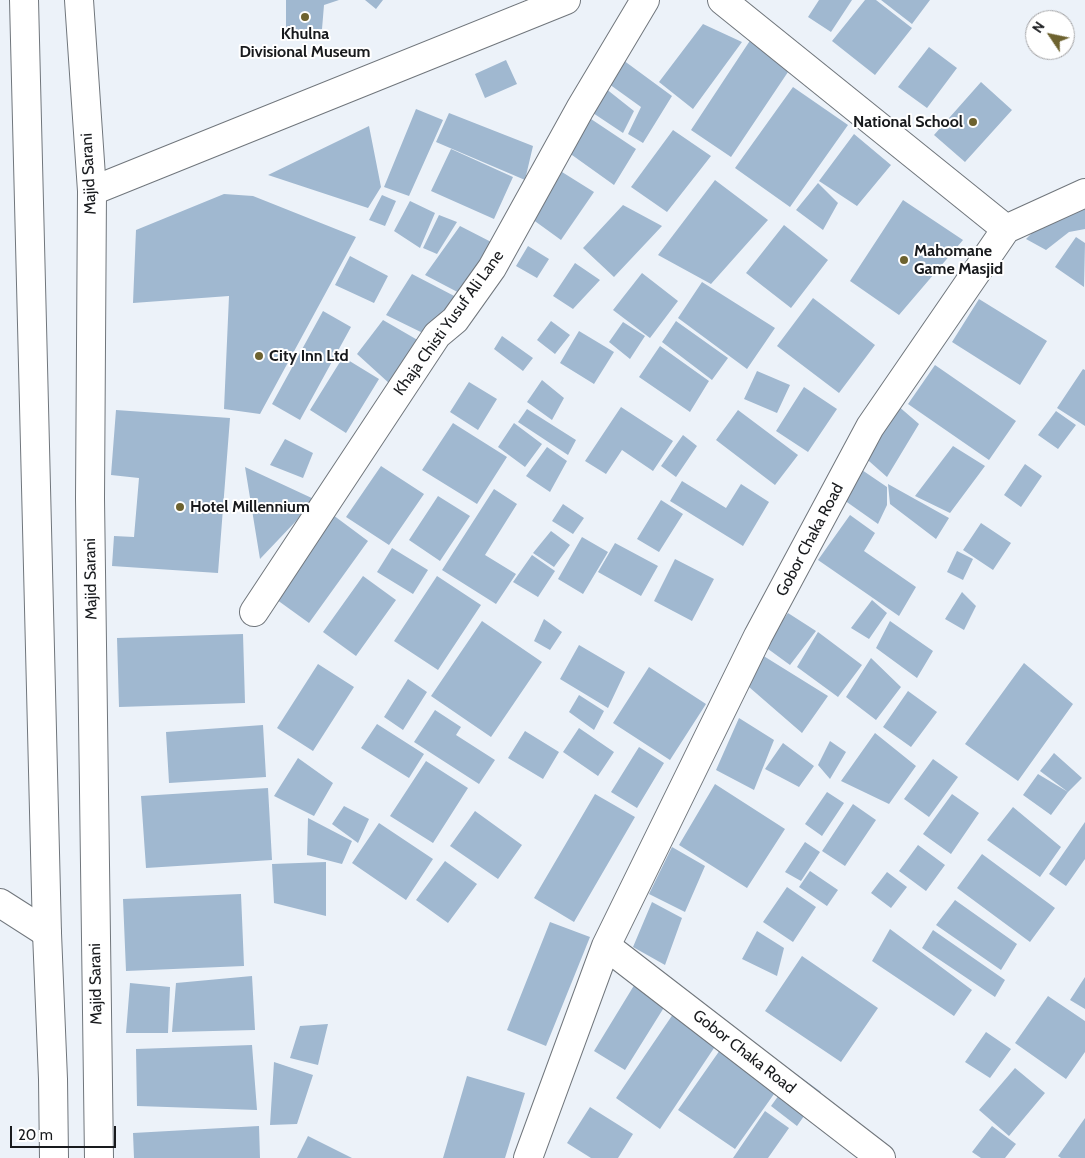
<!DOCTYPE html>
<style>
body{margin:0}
#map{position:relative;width:1085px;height:1158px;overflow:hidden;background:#ecf2f9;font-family:Cabin,sans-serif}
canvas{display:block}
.north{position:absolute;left:1025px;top:10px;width:50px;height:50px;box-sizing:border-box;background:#fff;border:1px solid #a3a3a5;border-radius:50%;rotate:304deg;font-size:14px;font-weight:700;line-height:20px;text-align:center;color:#181a1d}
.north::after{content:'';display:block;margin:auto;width:18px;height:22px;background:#6d622f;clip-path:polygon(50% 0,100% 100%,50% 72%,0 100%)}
.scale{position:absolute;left:10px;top:1126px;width:106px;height:22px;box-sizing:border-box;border:2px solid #181a1d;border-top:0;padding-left:6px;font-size:15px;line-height:18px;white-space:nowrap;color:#181a1d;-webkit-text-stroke:4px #fff;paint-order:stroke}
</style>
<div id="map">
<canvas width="1085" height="1158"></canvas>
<div class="north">N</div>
<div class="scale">20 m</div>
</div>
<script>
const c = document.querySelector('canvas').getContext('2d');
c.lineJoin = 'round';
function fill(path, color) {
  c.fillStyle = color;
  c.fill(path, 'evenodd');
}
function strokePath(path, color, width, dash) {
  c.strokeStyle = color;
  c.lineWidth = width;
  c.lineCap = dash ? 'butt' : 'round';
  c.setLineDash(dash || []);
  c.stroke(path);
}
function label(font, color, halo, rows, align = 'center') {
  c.font = font + ' Cabin,sans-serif';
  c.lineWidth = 4;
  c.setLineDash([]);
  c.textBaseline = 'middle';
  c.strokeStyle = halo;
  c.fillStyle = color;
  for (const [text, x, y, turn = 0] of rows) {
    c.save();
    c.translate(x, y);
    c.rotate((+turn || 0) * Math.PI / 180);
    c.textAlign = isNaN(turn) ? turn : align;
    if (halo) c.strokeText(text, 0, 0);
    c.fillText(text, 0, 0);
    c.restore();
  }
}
fill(new Path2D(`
 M286,0H339L324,5L322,29L286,31Z
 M365,0H383L376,9Z
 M819,0H852L831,32L808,17Z
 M865,0H876L912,28L875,75L832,41Z
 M881,0H930L912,24Z
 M703,24L742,42L693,109L659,82Z
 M753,36L794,63L731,157L691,130Z
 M929,47L957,68L927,108L898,87Z
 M506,60L517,84L485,98L475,74Z
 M623,60L672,96L643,143L628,134L641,107L609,84Z
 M981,82L1012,110L965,162L934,135Z
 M793,87L848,125L790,207L735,168Z
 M605,88L634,111L623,133L590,111Z
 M416,109L443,120L409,196L384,187Z
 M449,113L533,146L525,180L436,142Z
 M585,115L636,149L614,185L565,150Z
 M369,126L381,187L368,208L268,175Z
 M673,130L711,156L667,212L631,187Z
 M854,134L891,165L857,206L819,181Z
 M451,149L513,177L494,219L431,191Z
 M562,172L594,192L561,240L532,219Z
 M715,180L768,220L711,284L658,255Z
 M818,183L838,203L823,230L796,210Z
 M224,194L253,196L356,237L260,414L224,409L229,296L133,303L136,230Z
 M382,195L396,201L385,226L369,220Z
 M903,200L963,240L899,315L850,281Z
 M410,201L435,213L420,248L394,231Z
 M623,205L662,226L614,277L583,248Z
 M1085,208V229L1069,232L1046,250L1026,239L1044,221Z
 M439,215L457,222L437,254L423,248Z
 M784,225L828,260L791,308L746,273Z
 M460,226L497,245L467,297L425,275Z
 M1076,237L1085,243L1084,287L1055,267Z
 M528,246L549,259L537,278L516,266Z
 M350,256L388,276L374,303L335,285Z
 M575,263L600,280L573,309L553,296Z
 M642,273L678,301L650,338L613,310Z
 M412,274L460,299L431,337L386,315Z
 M702,282L775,328L747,369L678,318Z
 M813,298L875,345L839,393L777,346Z
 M979,299L1047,341L1020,385L952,342Z
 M323,311L351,327L300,420L272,404Z
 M383,320L421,342L390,384L357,354Z
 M551,321L570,335L555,354L537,340Z
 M676,321L728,358L712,380L662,342Z
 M623,322L645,336L630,359L609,342Z
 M579,331L614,352L594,384L560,363Z
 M502,336L533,358L523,371L494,349Z
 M660,346L709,381L690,412L639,377Z
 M343,357L379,379L346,433L310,410Z
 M935,365L1016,421L989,460L908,404Z
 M1083,369L1085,370V426L1057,408Z
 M757,371L790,385L777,413L744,399Z
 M542,380L564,398L552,420L527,402Z
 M469,382L497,399L478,430L450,412Z
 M804,387L837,409L808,452L776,431Z
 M897,405L919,424L887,477L861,454Z
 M621,407L673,441L653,471L622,450L606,474L585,461Z
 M527,409L576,440L568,455L518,422Z
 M116,410L230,418L218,573L112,566L114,536L134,537L139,478L111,475Z
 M738,410L798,455L775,485L716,440Z
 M1056,411L1076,425L1058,449L1038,435Z
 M453,423L507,457L477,504L422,470Z
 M514,423L542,444L525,467L498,447Z
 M683,435L697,446L676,477L661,466Z
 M285,439L313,453L303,478L270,465Z
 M953,446L985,466L950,513L915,496Z
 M547,447L567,461L550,492L526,476Z
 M1025,464L1042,476L1021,507L1004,495Z
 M381,466L424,494L389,545L346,517Z
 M245,467L316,500L260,559Z
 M862,470L887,487V505L878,524L844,500Z
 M682,481L726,508L741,484L769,502L743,546L670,501Z
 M888,484L949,518L936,539L890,504Z
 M494,489L517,504L485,555L516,574L496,604L442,570Z
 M438,496L470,516L440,561L409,540Z
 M661,500L683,514L659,552L637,539Z
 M563,504L584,518L573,534L552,521Z
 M333,515L368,541L309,623L273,597Z
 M850,515L875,533L864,551L916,587L899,616L818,560Z
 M981,523L1011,543L993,570L963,550Z
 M551,531L570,545L554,567L533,553Z
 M582,537L608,552L583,594L558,579Z
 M615,543L658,566L641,596L598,572Z
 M392,548L428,570L413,594L377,572Z
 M957,551L973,559L963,580L947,572Z
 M532,555L555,571L538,597L513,582Z
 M675,559L714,579L692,621L654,601Z
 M363,576L396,600L356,656L323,632Z
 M437,576L481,605L438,670L394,641Z
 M962,592L976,606L964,630L945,619Z
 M872,600L887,613L869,639L851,628Z
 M788,613L816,631L790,665L764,646Z
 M544,619L562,632L550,650L534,641Z
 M482,621L542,662L491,737L431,696Z
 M890,621L933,651L917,678L876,648Z
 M818,632L862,665L838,697L797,667Z
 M243,634L245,703L119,707L117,638Z
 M579,645L625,672L608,708L560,679Z
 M762,655L828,696L802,733L749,687Z
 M871,658L901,687L876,720L846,697Z
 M1024,663L1073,704L1018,781L965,744Z
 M318,664L354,687L313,751L277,728Z
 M649,667L706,704L670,760L613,723Z
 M408,679L427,692L403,730L384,717Z
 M908,691L937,712L911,747L883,727Z
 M579,695L604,711L594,730L569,712Z
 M435,710L461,727L456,735L495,760L479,784L414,742Z
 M739,718L774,740L754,790L716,770Z
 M377,724L424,754L409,778L361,748Z
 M263,725L266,777L169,783L166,732Z
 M579,728L614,752L598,776L563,752Z
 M525,731L559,752L543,779L508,758Z
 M875,733L916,766L889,804L841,781Z
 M830,741L846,752L830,779L818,765Z
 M783,743L814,766L799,787L765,769Z
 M639,747L664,763L637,808L611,792Z
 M1054,753L1082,778L1068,792L1040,771Z
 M298,758L333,783L314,816L274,796Z
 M933,759L958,777L929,817L904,799Z
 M426,761L468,788L433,843L390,816Z
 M1038,774L1068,792L1051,815L1023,795Z
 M715,784L785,829L747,888L679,845Z
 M268,788L272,860L146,868L141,796Z
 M827,792L844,803L822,836L805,824Z
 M595,794L635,817L574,922L534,898Z
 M952,794L979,813L951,854L923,834Z
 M853,804L876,820L845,866L822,851Z
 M344,806L369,819L358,843L332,824Z
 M1013,807L1061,847L1040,877L987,840Z
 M475,811L522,845L498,879L450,846Z
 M308,818L352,841L342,864L307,855Z
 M1085,822V859L1066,886L1049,874Z
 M379,823L433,859L406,900L352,863Z
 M805,842L820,852L801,881L785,872Z
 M918,845L945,865L926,891L899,871Z
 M672,847L705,866L685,912L649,894Z
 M982,854L1055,908L1030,942L957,888Z
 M445,861L477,884L448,923L416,900Z
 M326,862V916L274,903L272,864Z
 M810,871L838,890L827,906L799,887Z
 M887,872L907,887L891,908L871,893Z
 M787,887L816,907L793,942L763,922Z
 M241,894L244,966L126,971L123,899Z
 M955,900L1017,944L1001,970L936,925Z
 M652,902L682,918L665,965L633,947Z
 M550,922L590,937L546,1046L507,1030Z
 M890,929L972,990L954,1016L872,961Z
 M933,930L1005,980L995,997L922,948Z
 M757,931L784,948L777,976L742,959Z
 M802,956L878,1008L841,1062L765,1011Z
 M641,974L673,993L625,1070L594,1051Z
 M252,976L255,1030L172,1032L176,983Z
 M1085,977V1009L1070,1000Z
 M130,983L170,987L168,1033H126Z
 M1048,996L1085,1021V1052L1066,1079L1015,1043Z
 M684,998L728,1027L660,1129L616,1098Z
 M328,1024L318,1065L290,1058L300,1026Z
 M734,1030L791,1070L735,1149L678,1110Z
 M986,1032L1011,1049L990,1078L965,1062Z
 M252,1045L257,1110L137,1106L136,1049Z
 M274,1062L313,1075L297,1124L270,1125Z
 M1015,1068L1045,1093L1009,1136L979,1110Z
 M795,1073L821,1092L797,1126L771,1106Z
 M467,1076L525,1093L505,1158H443Z
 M590,1107L633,1134L618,1158H591L567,1143Z
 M765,1111L789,1128L768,1158H733Z
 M1085,1118V1158H1061L1058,1156Z
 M259,1126L260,1158H134L133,1133Z
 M992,1126L1016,1144L1005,1158H981L972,1152Z
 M308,1136L352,1158H297Z`), '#a0b8d0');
const minor = new Path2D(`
 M722,0L1006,229
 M92,191L566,0
 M254,612L437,335L455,320L492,268L580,109L645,0
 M606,946L881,1158
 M528,1158L606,946L758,636L870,427L1006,229L1085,193`);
const tertiary = new Path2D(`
 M0,903L47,933`);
const secondary = new Path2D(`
 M24,0L47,933L53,1079L54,1158
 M79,0L92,191L90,498L99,1158`);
strokePath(minor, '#70767c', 30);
strokePath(tertiary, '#70767c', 30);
strokePath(secondary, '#70767c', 30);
strokePath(minor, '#fff', 28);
strokePath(tertiary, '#fff', 28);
strokePath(secondary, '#fff', 28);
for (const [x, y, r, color] of [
 [305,17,5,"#6d622f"],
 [973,122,5,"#6d622f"],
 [904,260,5,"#6d622f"],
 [259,356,5,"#6d622f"],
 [180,507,5,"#6d622f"]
]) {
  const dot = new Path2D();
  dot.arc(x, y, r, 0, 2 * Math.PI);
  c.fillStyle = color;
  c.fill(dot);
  strokePath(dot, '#fff', 2);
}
label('bold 16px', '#181a1d', '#fff', [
 ["Khulna",305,34,"center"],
 ["Divisional Museum",305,52,"center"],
 ["National School",963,122,"right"],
 ["Mahomane",914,251],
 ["Game Masjid",914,269],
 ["City Inn Ltd",269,356],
 ["Hotel Millennium",190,507]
], 'left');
label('16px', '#181a1d', '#fff', [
 ["Majid Sarani",89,174,-93],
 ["Khaja Chisti Yusuf Ali Lane",449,323,-54],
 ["Gobor Chaka Road",810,540,-62],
 ["Majid Sarani",91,579,-91],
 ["Majid Sarani",96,984,-91],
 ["Gobor Chaka Road",744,1052,38]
]);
</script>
